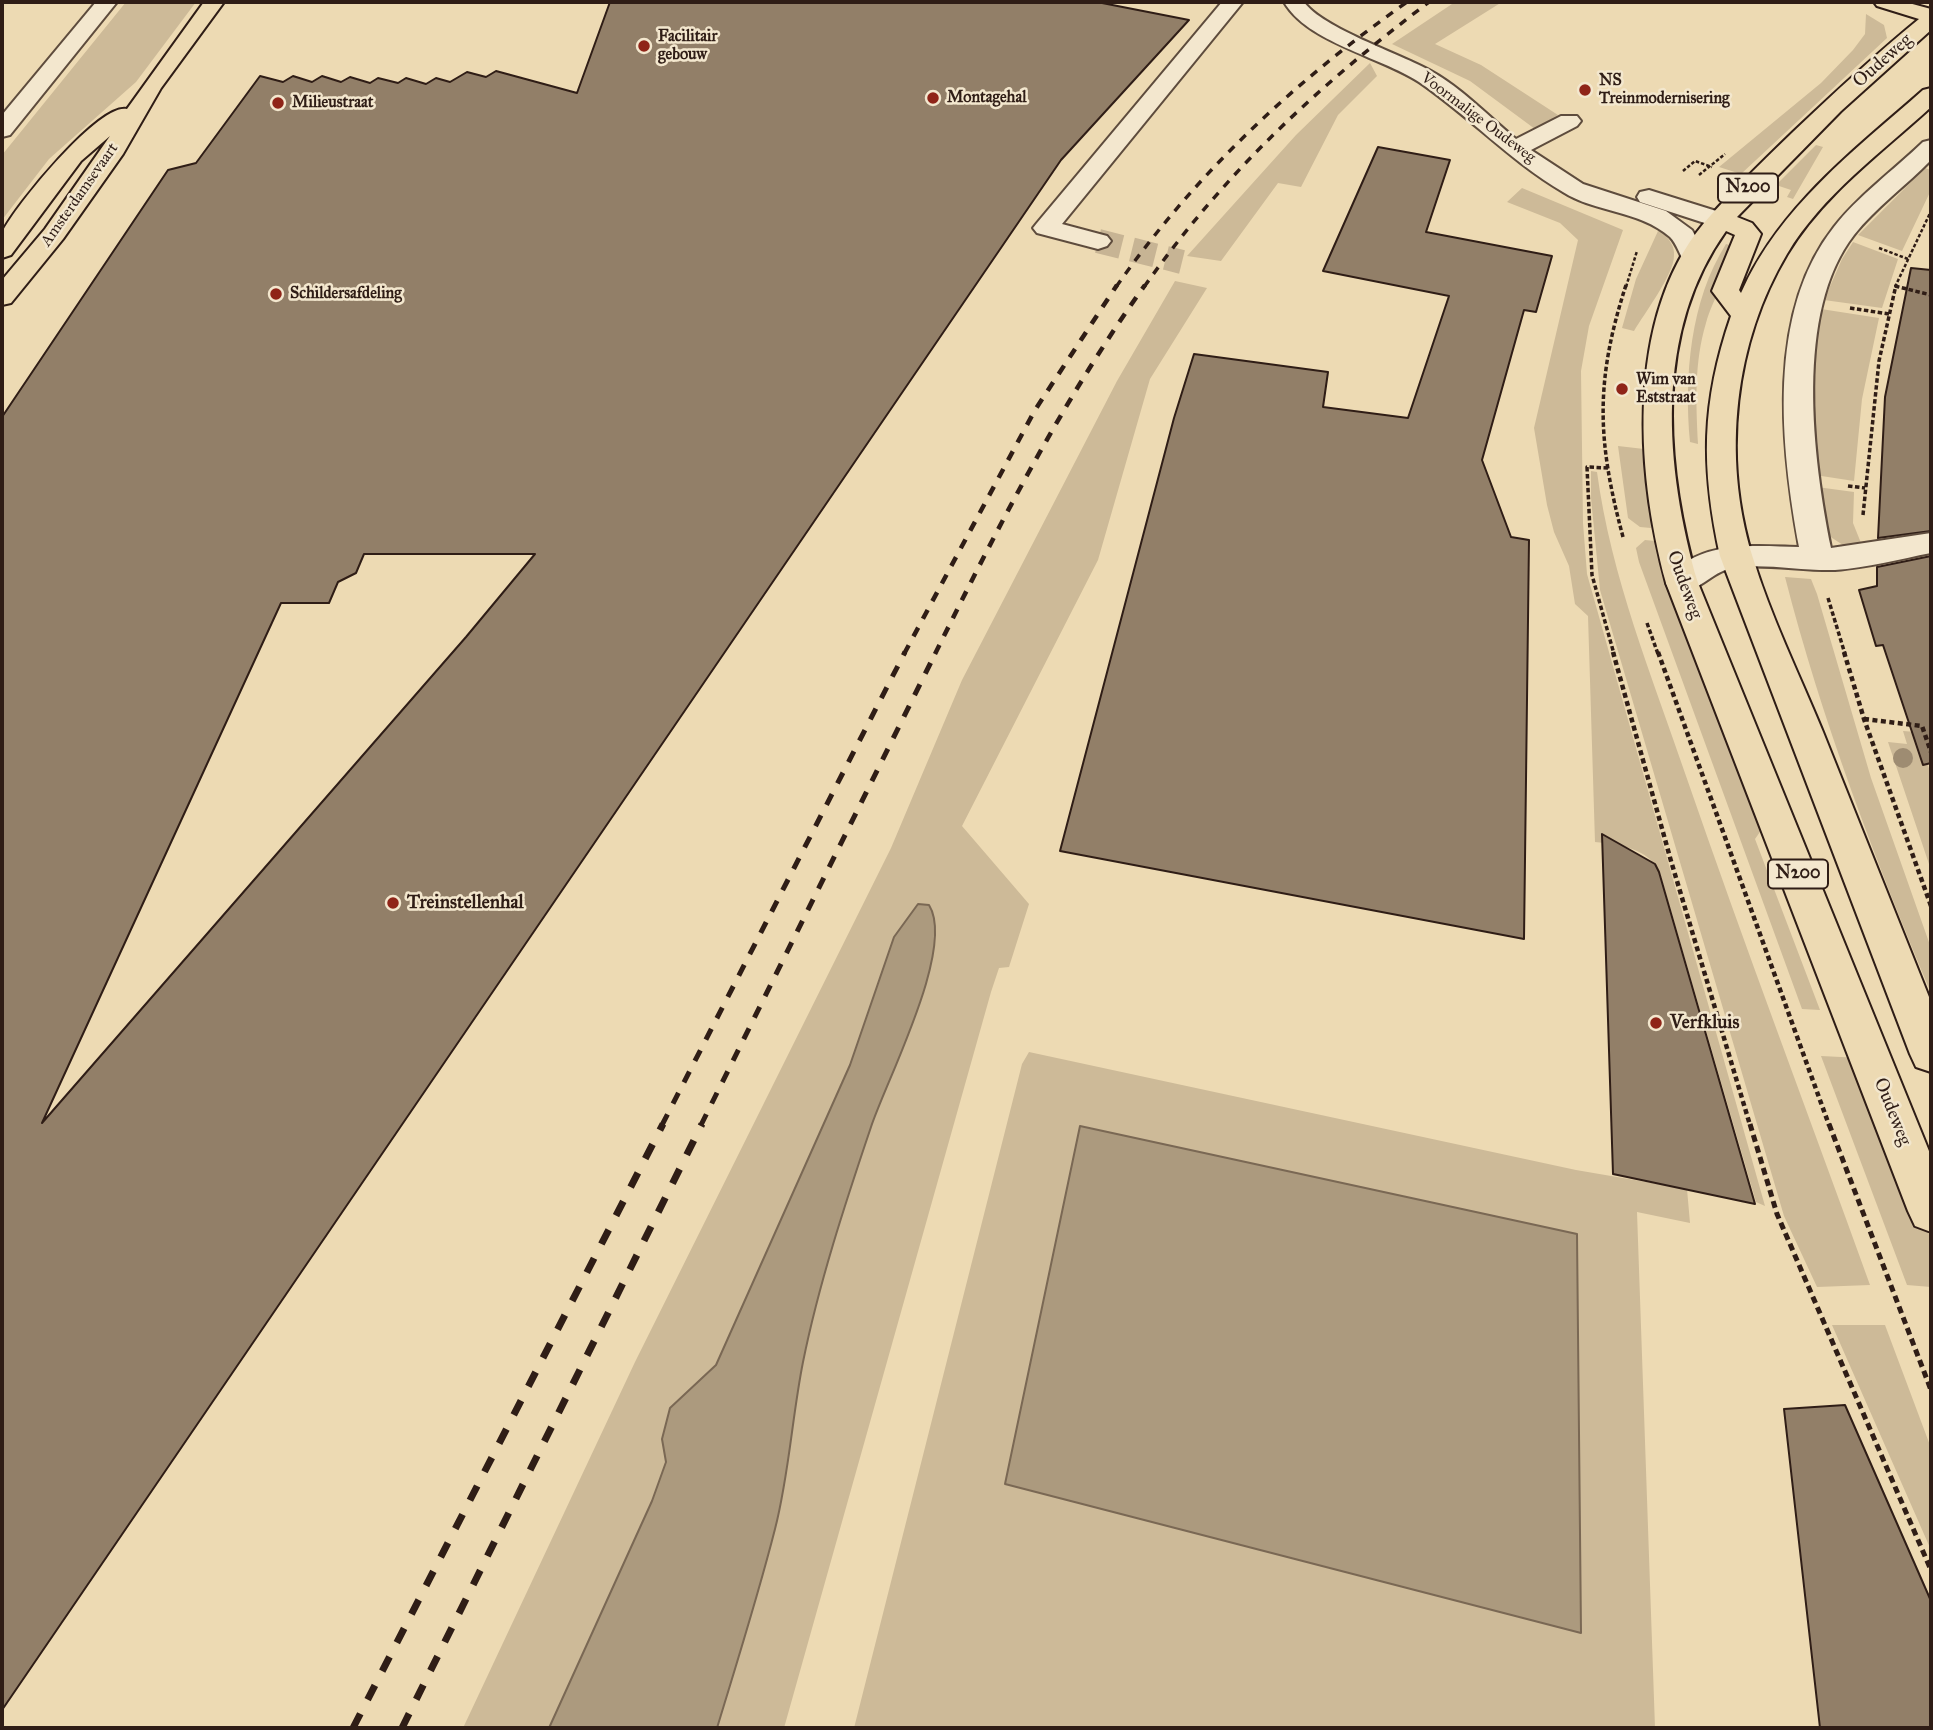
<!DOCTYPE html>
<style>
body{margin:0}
#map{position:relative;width:1933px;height:1730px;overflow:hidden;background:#eddab3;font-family:"IM FELL Great Primer",serif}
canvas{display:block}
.frame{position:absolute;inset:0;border:4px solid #2f1d16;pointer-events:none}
</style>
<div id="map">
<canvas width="1933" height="1730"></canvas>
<div class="frame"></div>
</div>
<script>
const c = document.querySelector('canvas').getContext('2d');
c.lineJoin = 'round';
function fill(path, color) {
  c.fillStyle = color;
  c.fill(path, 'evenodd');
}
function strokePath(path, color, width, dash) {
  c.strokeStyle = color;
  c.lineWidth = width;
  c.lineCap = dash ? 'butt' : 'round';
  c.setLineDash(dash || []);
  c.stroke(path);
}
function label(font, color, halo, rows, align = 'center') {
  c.font = font + ' "IM FELL Great Primer",serif';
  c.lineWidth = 5;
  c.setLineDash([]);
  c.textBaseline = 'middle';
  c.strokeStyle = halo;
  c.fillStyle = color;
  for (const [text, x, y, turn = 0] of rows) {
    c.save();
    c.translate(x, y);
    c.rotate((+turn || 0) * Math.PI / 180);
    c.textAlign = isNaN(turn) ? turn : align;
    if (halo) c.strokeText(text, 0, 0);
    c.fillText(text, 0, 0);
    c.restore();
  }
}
fill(new Path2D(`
 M126,2H196L136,82L49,159L2,220V155Z
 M1455,2H1502L1435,44L1481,65L1558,115L1535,129L1470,81L1392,44Z
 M1866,14L1884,25L1887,38L1741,174L1719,167L1821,83L1853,50L1865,34Z
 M1370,63L1377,76L1338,115L1301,187L1278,183L1221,261L1187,256L1296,135Z
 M1816,145L1823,147L1793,199L1787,197L1791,190L1776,185Z
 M1925,168L1931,170V190L1902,251L1858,235Z
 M1522,188L1623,230L1589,326L1581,371L1583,523L1587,574L1765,1206L1756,1202L1660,873C1648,848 1621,845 1595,842L1588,616L1575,604L1569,566L1554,532L1547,505L1534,428L1578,240L1560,223L1507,202Z
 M1658,231L1662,232C1669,239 1675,246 1674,256C1674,274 1644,314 1634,331L1622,328L1636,279Z
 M1853,242L1898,259L1882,308L1824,300L1842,259Z
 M1726,244L1733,246C1731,272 1713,298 1706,323C1694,363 1696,403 1698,444L1690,442C1684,377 1690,301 1726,244Z
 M1175,281L1207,288L1150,379L1098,560L962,826L1029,904L1009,967L999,968L991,992L784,1728H463L635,1362L891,848L962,680L1117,381Z
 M1821,309L1879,318L1862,399L1854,481L1815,475L1810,379Z
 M1618,446L1644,449L1651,528L1640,527L1628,518Z
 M1591,471L1597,472C1611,577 1652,676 1686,776C1745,947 1809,1116 1870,1285L1817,1287L1784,1216L1600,590L1591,498Z
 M1817,487L1854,492L1853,523L1861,543L1843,545L1826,534Z
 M1645,540L1655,541L1672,593L1767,822L1755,839L1820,1010L1802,1009L1639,562L1636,548Z
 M1785,577L1811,579L1817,594L1871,778L1931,948V993C1874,857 1822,721 1785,577Z
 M1903,731L1916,732L1931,774V870L1888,742L1907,744Z
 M1029,1052L1576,1170L1687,1189L1690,1223L1637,1212L1655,1728H854L1022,1064Z
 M1821,1056L1861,1058L1931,1240V1287L1907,1285Z
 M1832,1325H1885L1931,1448V1550Z`), '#cdba98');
const water = new Path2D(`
 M918,904L929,905C956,948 886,1081 871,1127C845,1204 819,1283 803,1362C792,1417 789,1475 775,1529C758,1596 737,1662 717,1728H549L652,1501L666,1462L662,1439L670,1408L716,1365L850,1065L894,937Z
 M1080,1126L1577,1234L1581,1633L1005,1484Z`);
fill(water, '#ac9a7e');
strokePath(water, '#7a6854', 2);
const building = new Path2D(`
 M610,2H1097L1189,20L1061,160L2,1710V417L168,170L196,163L260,76L283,82L293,76L312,82L322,76L341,82L350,77L370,83L378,78L398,83L406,78L426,84L436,78L450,82L467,72L486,77L496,71L577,93ZM364,554H535L466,637L42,1123L281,603H329L338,582L356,573Z
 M1378,147L1450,160L1426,232L1552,256L1536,312L1524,310L1482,460L1511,537L1529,540L1524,939L1060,851L1174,418L1194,354L1328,372L1323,407L1408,418L1449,296L1323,271Z
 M1911,268L1931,270V531L1878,538L1885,397Z
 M1931,556V763L1923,765L1883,645L1876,646L1859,590L1877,586V567Z
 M1602,834L1655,864L1659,872L1755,1204L1613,1174Z
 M1845,1405L1931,1601V1728H1820L1784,1409Z`);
fill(building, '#927f68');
strokePath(building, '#2f1d16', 2);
strokePath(new Path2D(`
 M1098,241L1182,262`), '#c7b494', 24, [24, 11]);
const minor = new Path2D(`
 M96,2H117L10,135L2,137V115Z
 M1222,2H1243L1062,224L1107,236L1111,241L1107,246L1098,249L1037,233L1033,228L1037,223Z
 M1284,2H1304C1322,28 1401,54 1431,71C1462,88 1489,117 1516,139L1561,116H1577L1581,121L1577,126L1531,150L1583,184L1666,211L1692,230L1708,259L1704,265H1686C1680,256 1677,244 1670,237C1639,210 1596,213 1563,192C1510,161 1469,116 1419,82C1379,56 1308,43 1284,2Z
 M1931,140V160C1907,185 1875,208 1854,235C1794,312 1813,459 1831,548L1931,533V553C1900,559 1867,568 1835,570C1803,571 1770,564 1738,567C1710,569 1698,598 1670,591L1666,583C1693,539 1754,546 1799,547C1781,448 1766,313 1834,227C1857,197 1895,169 1923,142Z
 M1649,190L1729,215L1733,220L1729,225L1720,228L1640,202L1637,197L1640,192Z`);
const major = new Path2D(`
 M204,2H224L161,88L123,154L63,239L11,303L2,305V280L45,229L110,136L81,161L11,255L2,258C2,250 0,238 3,231C15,206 100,102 127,109Z
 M1874,2H1905L1931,9V30L1841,111L1737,217L1752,223L1761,234L1739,290L1741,293C1779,207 1854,151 1923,90L1931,88V107C1882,152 1822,195 1787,254C1734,343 1722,456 1752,555C1770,615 1799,674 1823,732C1859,822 1895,912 1931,1002V1072L1916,1067L1910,1054L1720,556C1701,468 1701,403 1731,316L1712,291L1735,235L1726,231C1653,333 1665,468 1698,583L1931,1156V1232L1915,1226L1908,1211L1666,583C1635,469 1625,308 1711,215C1737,186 1765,159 1793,132C1834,93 1875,55 1919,19L1877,6Z`);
strokePath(minor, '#5e4c3d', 4);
strokePath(major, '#2f1d16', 4);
strokePath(new Path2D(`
 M1683,171L1695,161L1712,167
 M1699,175L1725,154
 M1879,248L1908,259
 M1895,286L1898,287
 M1626,287L1637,251
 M1895,287L1931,211`), '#2f1d16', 2.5, [3.5, 2]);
strokePath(new Path2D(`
 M1895,286L1931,295
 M1850,308L1889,314
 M1608,468L1587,467L1592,575L1614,654
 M1848,486L1865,488
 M1863,515L1879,361L1896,285
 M1623,537C1597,440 1595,381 1626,285
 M1828,598L1845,654
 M1647,623L1658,654`), '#2f1d16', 3.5, [4.5, 2.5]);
strokePath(new Path2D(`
 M1613,652L1671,861L1750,1125
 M1658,652L1829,1125
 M1844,652L1864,719L1931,906
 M1864,719L1922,726L1931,752`), '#2f1d16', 4.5, [5, 3.5]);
strokePath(new Path2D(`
 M1750,1124L1777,1214L1931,1570
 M1829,1124L1931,1390`), '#2f1d16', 5, [7, 4.5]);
fill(minor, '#f3e7ce');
fill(major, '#eddab3');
strokePath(new Path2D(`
 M1116,287C1195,174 1295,81 1407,2
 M1144,287C1226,171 1317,87 1429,2`), '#2f1d16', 3.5, [8, 8]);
strokePath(new Path2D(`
 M904,654L1035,410L1117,285
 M935,654C998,527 1062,401 1145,285`), '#2f1d16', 4.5, [10, 10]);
strokePath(new Path2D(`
 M662,1125L905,652
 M701,1125L936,652`), '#2f1d16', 5, [12, 12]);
strokePath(new Path2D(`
 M353,1728L663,1124
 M402,1728L702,1124`), '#2f1d16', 7, [16, 16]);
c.fillStyle = '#9e8c72';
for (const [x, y] of [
 [1903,758]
]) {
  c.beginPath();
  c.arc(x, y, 10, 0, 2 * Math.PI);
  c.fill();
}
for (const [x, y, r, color] of [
 [644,46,7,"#8f2418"],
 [1585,90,7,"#8f2418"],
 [933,98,7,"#8f2418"],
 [278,103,7,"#8f2418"],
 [276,294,7,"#8f2418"],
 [1622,389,7,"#8f2418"],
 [393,903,7,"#8f2418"],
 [1656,1023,7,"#8f2418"]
]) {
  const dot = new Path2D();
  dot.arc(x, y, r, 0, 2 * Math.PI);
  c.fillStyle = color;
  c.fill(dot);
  strokePath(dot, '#f3e7ce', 2.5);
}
label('bold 16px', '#2f1d16', '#f3e7ce', [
 ["Facilitair",658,37],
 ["gebouw",658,55],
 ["NS",1599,81],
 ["Treinmodernisering",1599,99],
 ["Montagehal",947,98],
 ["Milieustraat",292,103],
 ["Schildersafdeling",290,294],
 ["Wim van",1636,380],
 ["Eststraat",1636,398]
], 'left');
label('16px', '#2f1d16', '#f3e7ce', [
 ["Voormalige Oudeweg",1478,118,37],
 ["Amsterdamsevaart",80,195,-55]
]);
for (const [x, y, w] of [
 [1748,188,60],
 [1798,874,60]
]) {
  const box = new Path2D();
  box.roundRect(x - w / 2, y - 14.5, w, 29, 5);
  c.fillStyle = '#f3e7ce';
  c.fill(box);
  strokePath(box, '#2f1d16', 2);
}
label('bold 18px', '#2f1d16', null, [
 ["N200",1748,188],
 ["N200",1798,874]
]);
label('19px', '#2f1d16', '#f3e7ce', [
 ["Oudeweg",1883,61,-41],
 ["Oudeweg",1684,585,70],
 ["Oudeweg",1892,1112,68]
]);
label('bold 19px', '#2f1d16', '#f3e7ce', [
 ["Treinstellenhal",407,903],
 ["Verfkluis",1670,1023]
], 'left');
</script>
